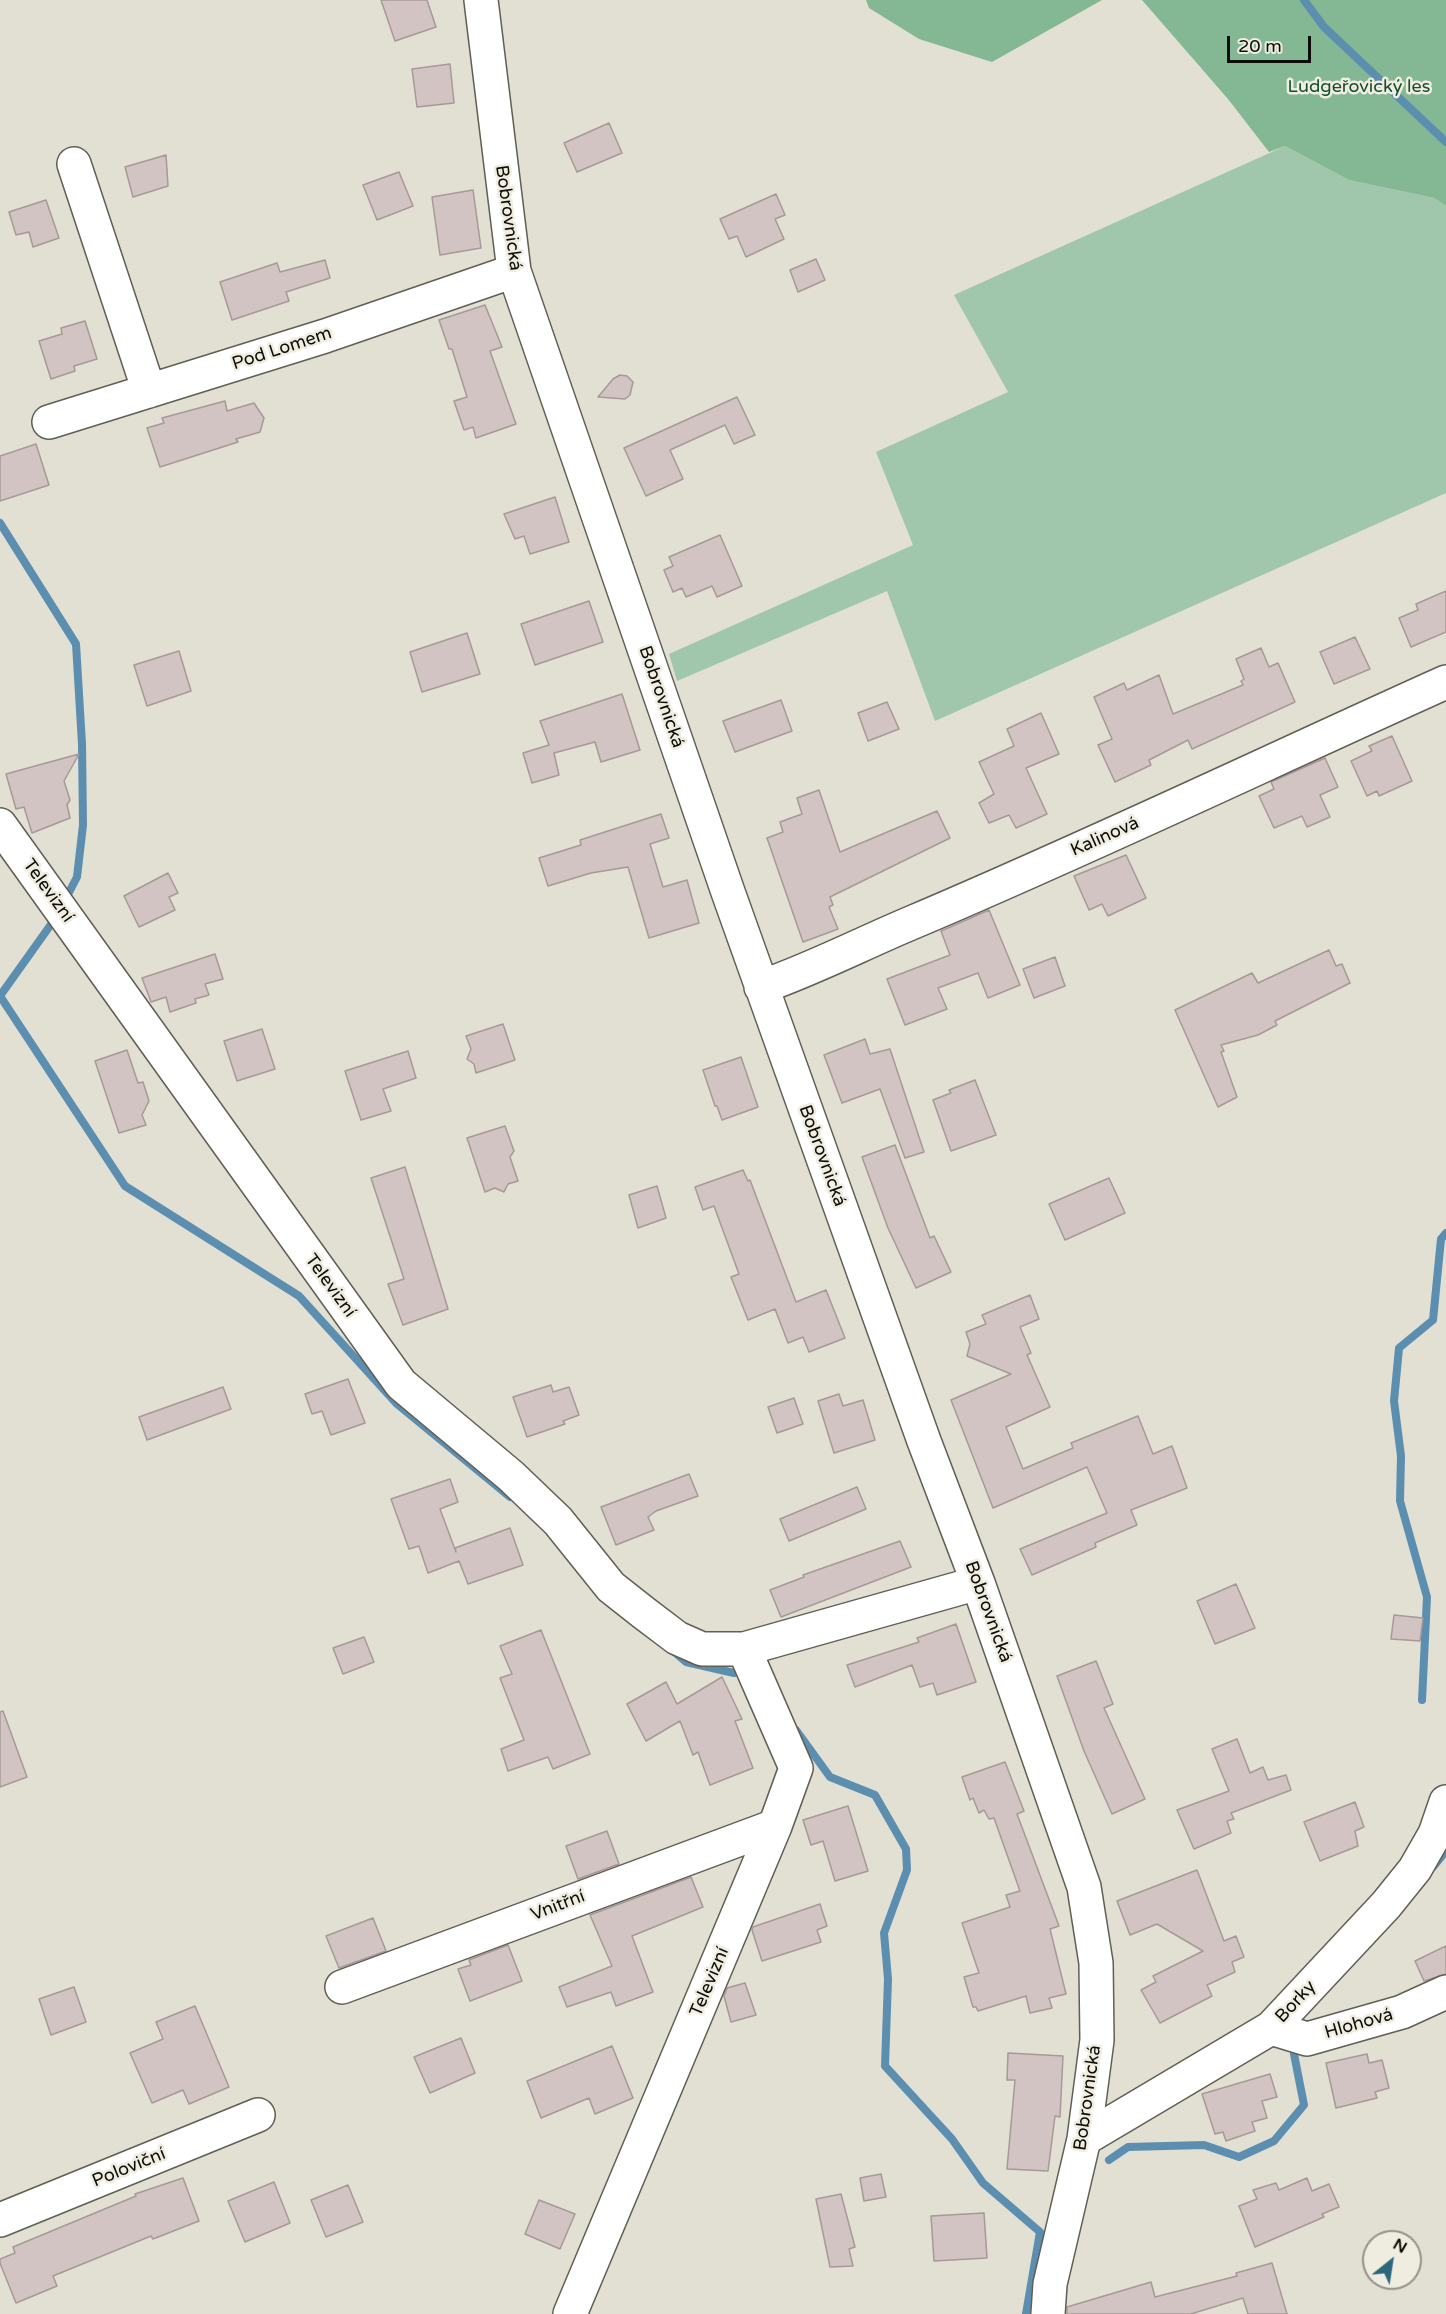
<!DOCTYPE html>
<meta charset="utf-8">
<style>
body{margin:0}
#map{position:relative;width:1446px;height:2314px;overflow:hidden;background:#e2dfd3;font-family:"Varela Round",sans-serif}
canvas{display:block}
.north{position:absolute;left:1362px;top:2230px;width:60px;height:60px;box-sizing:border-box;background:#efece0;border:2px solid #95928a;border-radius:50%;rotate:30deg;font-size:16px;font-weight:700;line-height:24px;text-align:center;color:#0d0c08}
.north::after{content:'';display:block;margin:auto;width:21px;height:27px;background:#29687d;clip-path:polygon(50% 0,100% 100%,50% 72%,0 100%)}
.scale{position:absolute;left:1227px;top:36px;width:84px;height:27px;box-sizing:border-box;border:3px solid #0d0c08;border-top:0;padding-left:8px;font-size:18px;line-height:21px;white-space:nowrap;color:#0d0c08;-webkit-text-stroke:4px #efece0;paint-order:stroke}
</style>
<div id="map">
<canvas width="1446" height="2314"></canvas>
<div class="north">N</div>
<div class="scale">20 m</div>
</div>
<script>
const c = document.querySelector('canvas').getContext('2d');
c.lineJoin = 'round';
function fill(path, color) {
  c.fillStyle = color;
  c.fill(path, 'evenodd');
}
function strokePath(path, color, width, dash) {
  c.strokeStyle = color;
  c.lineWidth = width;
  c.lineCap = dash ? 'butt' : 'round';
  c.setLineDash(dash || []);
  c.stroke(path);
}
function label(font, color, halo, rows, align = 'center') {
  c.font = font + ' "Varela Round",sans-serif';
  c.lineWidth = 5;
  c.setLineDash([]);
  c.textBaseline = 'middle';
  c.strokeStyle = halo;
  c.fillStyle = color;
  for (const [text, x, y, turn = 0] of rows) {
    c.save();
    c.translate(x, y);
    c.rotate((+turn || 0) * Math.PI / 180);
    c.textAlign = isNaN(turn) ? turn : align;
    if (halo) c.strokeText(text, 0, 0);
    c.fillText(text, 0, 0);
    c.restore();
  }
}
fill(new Path2D(`
 M1285,146L1349,180L1434,198L1446,206V493L935,721L887,591L677,681L669,654L913,545L876,452L1008,392L954,295Z`), '#a0c6ab');
fill(new Path2D(`
 M866,0H1102L992,62L919,39L869,8Z
 M1142,0H1446V206L1434,198L1349,180L1285,146L1269,152L1228,99Z`), '#84b794');
strokePath(new Path2D(`
 M1304,0L1324,27L1446,142
 M0,523L76,644L82,744L83,825L77,877L64,902
 M57,916L0,996L125,1186L299,1296L397,1404L510,1497
 M672,1650L686,1662L734,1673
 M1422,1700L1427,1597L1400,1501L1401,1456L1394,1401L1399,1348L1433,1320L1441,1239L1446,1233
 M796,1730L830,1777L875,1795L906,1849L907,1870L884,1933L888,1979L885,2066L952,2139L983,2183L1040,2232L1026,2314
 M1433,1867L1446,1851
 M1109,2160L1128,2147L1204,2145L1239,2157L1274,2141L1304,2105L1294,2054`), '#5c8eb0', 8);
const building = new Path2D(`
 M381,0H427L436,27L395,41Z
 M450,64L454,103L417,107L412,69Z
 M609,123L622,153L577,172L564,143Z
 M166,155L168,186L133,197L125,167Z
 M399,172L413,206L377,220L363,185Z
 M473,190L481,248L440,255L432,197Z
 M776,194L785,215L775,219L784,239L746,257L737,236L729,239L720,219Z
 M46,200L59,238L33,247L29,232L16,235L9,212Z
 M816,259L825,280L798,292L790,270Z
 M325,260L330,278L286,292L289,301L232,320L220,282L277,263L280,272Z
 M485,305L502,347L490,351L516,424L476,438L473,427L464,430L454,401L467,397L452,349H449L439,320Z
 M85,321L97,359L74,366L75,371L51,379L39,341L62,334L61,328Z
 M620,375L627,376L633,382L630,395L625,399L598,397L613,379Z
 M737,397L755,435L734,444L725,425L670,450L683,479L646,496L624,448Z
 M225,401L227,411L254,403L264,418L260,432L236,439L238,442L160,467L147,428L164,423L162,418Z
 M36,444L49,485L0,501V456Z
 M555,497L569,542L530,554L524,536L515,539L504,514Z
 M720,535L742,586L717,597L712,586L686,597L682,588L673,592L664,570L673,566L669,557Z
 M1446,591V632L1411,647L1399,618L1418,610L1416,604Z
 M589,601L603,642L535,665L521,624Z
 M467,633L480,674L422,692L410,652Z
 M1355,637L1370,669L1334,684L1320,652Z
 M1261,648L1269,667L1278,663L1295,702L1192,749L1188,740L1149,760L1151,765L1115,782L1098,745L1112,739L1094,697L1124,683L1127,690L1159,675L1173,714L1243,685L1241,681L1244,679L1236,659Z
 M179,651L191,691L147,706L134,665Z
 M622,694L640,750L601,762L595,742L554,753L559,775L532,783L523,753L549,745L540,721Z
 M781,700L792,731L735,752L723,721Z
 M887,702L899,729L868,741L858,713Z
 M1041,713L1059,754L1026,768L1047,814L1016,828L1009,815L989,823L979,803L994,794L979,762L1014,746L1007,729Z
 M1392,736L1412,781L1379,796L1377,791L1367,796L1351,761L1372,751L1369,746Z
 M79,754L64,781L70,800L67,805L70,818L32,833L24,807L16,809L6,774Z
 M1325,758L1338,787L1320,795L1330,817L1307,827L1302,816L1274,828L1259,796L1274,789L1271,782Z
 M819,790L840,852L937,811L950,838L830,897L833,905L829,907L838,929L803,942L767,838L783,832L780,822L802,814L797,798Z
 M661,814L669,838L650,844L663,887L687,880L699,923L649,938L628,867L591,873L548,886L539,858L581,845L580,840Z
 M1126,855L1146,898L1108,916L1102,904L1089,910L1074,876Z
 M168,873L178,893L169,897L175,910L139,927L124,896Z
 M989,910L1020,985L988,998L978,973L938,988L947,1009L905,1025L887,979L950,955L941,931Z
 M1329,950L1336,966L1342,964L1350,983L1275,1021L1277,1025L1258,1035L1221,1045L1224,1051L1221,1052L1237,1097L1218,1107L1175,1010L1252,973L1258,983Z
 M215,954L223,979L205,984L209,995L195,999L196,1003L170,1012L166,997L151,1002L142,978Z
 M1055,957L1065,986L1034,998L1023,969Z
 M503,1024L515,1060L476,1073L474,1064L467,1059L471,1049L466,1036Z
 M262,1029L275,1069L237,1081L224,1041Z
 M865,1039L870,1054L890,1049L924,1152L905,1158L880,1089L842,1103L824,1055Z
 M127,1050L138,1083L143,1082L149,1101L142,1115L146,1125L119,1133L95,1061Z
 M408,1051L416,1078L383,1089L391,1111L361,1120L345,1071Z
 M741,1057L758,1107L722,1120L717,1106H715L703,1070Z
 M975,1080L996,1135L951,1151L933,1100L951,1093L949,1090Z
 M505,1126L514,1151L510,1157L518,1181L508,1184L504,1192L495,1188L485,1192L467,1138Z
 M895,1145L930,1238L934,1236L951,1272L916,1288L888,1228L862,1157Z
 M405,1167L448,1309L403,1325L388,1284L404,1279L371,1178Z
 M743,1170L748,1181L750,1180L796,1302L826,1290L845,1338L809,1352L803,1337L788,1343L775,1309L748,1320L731,1277L739,1274L714,1206L703,1210L695,1187Z
 M1109,1178L1125,1213L1065,1240L1049,1204Z
 M657,1186L666,1218L638,1228L629,1195Z
 M1030,1295L1039,1319L1020,1327L1031,1353L1027,1355L1050,1407L1006,1427L1023,1469L1073,1448L1071,1443L1138,1416L1153,1454L1172,1446L1187,1488L1131,1510L1137,1525L1095,1543L1096,1547L1032,1575L1020,1549L1107,1513L1087,1467L993,1508L951,1400L1011,1374L967,1356L970,1344L966,1332L986,1324L982,1315Z
 M348,1379L365,1423L331,1435L322,1411L312,1414L305,1394Z
 M551,1385L553,1392L569,1387L579,1415L563,1421L565,1424L527,1437L513,1397Z
 M223,1387L231,1409L147,1440L139,1417Z
 M839,1394L843,1406L863,1400L875,1440L834,1453L818,1401Z
 M794,1398L803,1424L777,1433L768,1407Z
 M689,1474L698,1496L656,1511L648,1517L654,1530L616,1545L601,1507Z
 M450,1479L458,1502L440,1509L456,1552L455,1548L510,1528L523,1565L468,1584L459,1561L428,1573L419,1546L409,1549L391,1499Z
 M857,1487L866,1509L789,1541L780,1519Z
 M900,1541L911,1567L781,1617L770,1590L804,1577L803,1575Z
 M1236,1584L1255,1628L1215,1644L1197,1601Z
 M1394,1615L1423,1618L1420,1641L1391,1639Z
 M956,1624L976,1682L937,1695L933,1683L920,1687L912,1665L855,1687L847,1665L919,1642L917,1638Z
 M541,1630L590,1754L553,1769L548,1757L508,1771L501,1749L524,1740L500,1678L512,1674L500,1646Z
 M364,1637L374,1662L343,1674L333,1648Z
 M1096,1661L1113,1704L1104,1708L1145,1799L1112,1814L1084,1751L1057,1676Z
 M722,1677L742,1719L735,1721L753,1768L710,1785L698,1752L693,1755L680,1721L646,1741L627,1704L666,1682L677,1704Z
 M3,1711L27,1777L0,1787V1712Z
 M1237,1739L1250,1773L1263,1767L1268,1780L1286,1775L1291,1790L1231,1813L1234,1819L1227,1821L1231,1833L1194,1849L1177,1810L1229,1791L1212,1749Z
 M1005,1762L1024,1811L1017,1814L1059,1926L1050,1929L1066,1994L1049,1998L1052,2008L1030,2013L1026,1996L978,2011L976,2007H973L964,1977L979,1973L962,1923L1010,1907L1006,1895L1020,1891L994,1818L989,1819L984,1810L979,1813L973,1798L970,1800L962,1777Z
 M1355,1802L1364,1827L1355,1831L1358,1846L1320,1861L1304,1822Z
 M848,1806L868,1871L835,1881L823,1841L811,1845L803,1820Z
 M607,1831L619,1864L578,1879L566,1846Z
 M1197,1870L1224,1941L1236,1936L1244,1957L1232,1962L1235,1972L1207,1985L1212,1996L1160,2023L1141,1990L1156,1982L1153,1976L1203,1951L1157,1924L1130,1935L1117,1901Z
 M691,1877L703,1907L632,1936L653,1992L616,2006L611,1992L567,2007L559,1987L612,1966L590,1915Z
 M820,1904L827,1926L817,1930L821,1942L762,1961L752,1930L753,1927Z
 M373,1918L386,1951L339,1968L326,1936Z
 M508,1945L522,1981L470,2001L458,1969L471,1965L469,1960Z
 M1446,1946V1974L1424,1981L1415,1961Z
 M745,1983L756,2015L731,2022L724,1996L727,1988Z
 M74,1987L86,2022L51,2035L39,1999Z
 M195,2006L229,2087L189,2104L183,2090L152,2103L130,2053L163,2039L156,2022Z
 M461,2038L475,2073L430,2093L414,2057Z
 M612,2046L633,2098L595,2114L589,2098L541,2118L527,2081Z
 M1008,2053L1063,2056L1060,2117L1055,2116L1048,2171L1007,2169L1015,2080H1007Z
 M1367,2054L1369,2063L1382,2060L1389,2088L1375,2092L1377,2098L1336,2108L1326,2063Z
 M1270,2074L1277,2097L1262,2101L1267,2118L1252,2122L1255,2131L1226,2141L1223,2132L1215,2134L1202,2094Z
 M881,2174L886,2197L864,2201L860,2178Z
 M183,2178L199,2221L153,2239L151,2236L53,2276L57,2286L16,2303L0,2263V2259L15,2253L13,2247L136,2196L135,2194Z
 M1307,2178L1312,2191L1329,2184L1339,2207L1322,2214L1324,2217L1255,2247L1239,2206L1257,2199L1253,2190L1276,2183L1279,2190Z
 M274,2182L290,2223L245,2242L228,2201Z
 M348,2185L363,2222L326,2237L311,2200Z
 M841,2194L855,2247L849,2249L853,2266L830,2267L816,2199Z
 M539,2200L575,2214L560,2249L525,2234Z
 M984,2213L987,2258L934,2261L931,2216Z
 M1272,2263L1287,2314H1248L1243,2298L1191,2314H1067V2307L1151,2282L1155,2297L1237,2276L1236,2273Z`);
fill(building, '#d2c4c2');
strokePath(building, '#a69997', 1.5);
const minor = new Path2D(`
 M481,0L514,271L728,892L924,1441L978,1583L1084,1887L1096,1963L1097,2040L1084,2139L1050,2284L1048,2314
 M74,164L149,391
 M49,422L325,336L514,271
 M0,825L401,1384L511,1476L558,1521L611,1587L644,1613L677,1638L702,1649H744L978,1583
 M761,987C813,969 861,944 911,923C1091,847 1268,762 1446,682
 M342,1987L775,1826
 M1271,2028L1307,2039L1402,2012L1446,1992
 M1084,2139L1271,2028L1386,1905L1415,1869L1435,1834L1446,1802
 M0,2220L258,2115
 M570,2314L775,1826L796,1768L744,1649`);
strokePath(minor, '#615e54', 36);
strokePath(minor, '#fff', 33);
label('18px', '#124e2d', '#efece0', [
 ["Ludgeřovický les",1359,87]
]);
label('18px', '#0d0c08', '#efece0', [
 ["Bobrovnická",508,218,82],
 ["Pod Lomem",282,349,-18],
 ["Bobrovnická",661,697,71],
 ["Kalinová",1105,837,-24],
 ["Televizní",48,891,54],
 ["Bobrovnická",822,1156,70],
 ["Televizní",330,1286,54],
 ["Bobrovnická",988,1612,70],
 ["Vnitřní",558,1906,-21],
 ["Televizní",710,1982,-67],
 ["Borky",1296,2002,-47],
 ["Hlohová",1359,2024,-16],
 ["Bobrovnická",1088,2098,-82],
 ["Poloviční",129,2168,-22]
]);
</script>
